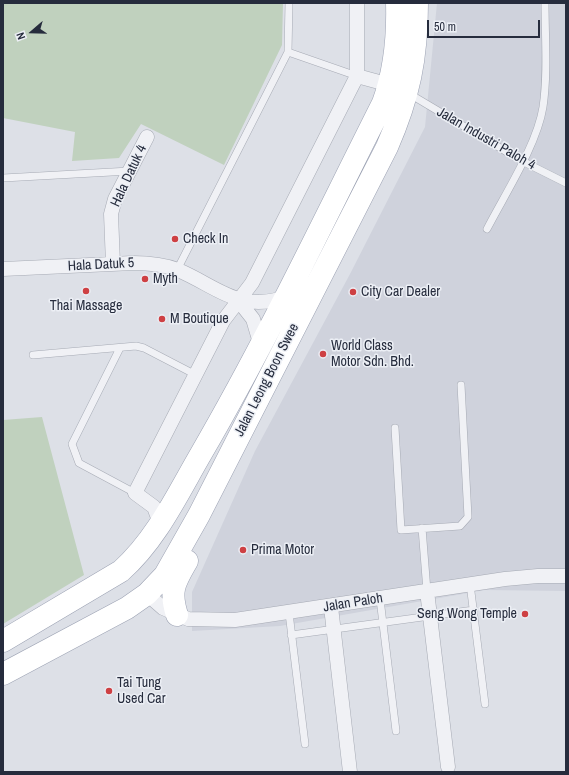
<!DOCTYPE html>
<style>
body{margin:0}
#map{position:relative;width:569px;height:775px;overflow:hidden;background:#dde0e7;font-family:"Archivo Narrow",sans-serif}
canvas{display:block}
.frame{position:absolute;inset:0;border:4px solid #262c3d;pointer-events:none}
.north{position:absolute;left:12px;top:12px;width:40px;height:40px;-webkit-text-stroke:3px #eceff5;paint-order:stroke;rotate:250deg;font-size:11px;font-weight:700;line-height:16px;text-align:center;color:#262c3d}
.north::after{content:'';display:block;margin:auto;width:14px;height:18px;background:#262c3d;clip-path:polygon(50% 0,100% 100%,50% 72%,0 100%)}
.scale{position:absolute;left:427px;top:20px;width:113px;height:18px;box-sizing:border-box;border:2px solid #262c3d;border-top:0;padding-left:5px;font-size:12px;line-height:14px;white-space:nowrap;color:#262c3d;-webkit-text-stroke:3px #eceff5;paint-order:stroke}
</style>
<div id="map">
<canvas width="569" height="775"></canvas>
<div class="frame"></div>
<div class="north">N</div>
<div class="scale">50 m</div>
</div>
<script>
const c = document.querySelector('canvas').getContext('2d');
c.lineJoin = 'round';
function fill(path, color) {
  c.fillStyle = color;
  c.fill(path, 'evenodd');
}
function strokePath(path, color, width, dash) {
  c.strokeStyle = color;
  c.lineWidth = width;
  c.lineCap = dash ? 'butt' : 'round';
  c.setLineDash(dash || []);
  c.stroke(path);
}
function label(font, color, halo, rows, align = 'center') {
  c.font = font + ' "Archivo Narrow",sans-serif';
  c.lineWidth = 3;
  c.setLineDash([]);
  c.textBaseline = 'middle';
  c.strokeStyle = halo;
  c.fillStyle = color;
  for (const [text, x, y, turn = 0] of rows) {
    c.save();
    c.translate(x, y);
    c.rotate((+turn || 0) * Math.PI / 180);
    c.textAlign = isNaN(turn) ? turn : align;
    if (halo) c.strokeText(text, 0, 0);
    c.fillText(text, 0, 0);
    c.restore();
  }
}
fill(new Path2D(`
 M437,3H566V591L485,590L280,626L192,631V592L255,451L350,274L425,127Z`), '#cfd2dc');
fill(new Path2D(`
 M3,3H283L282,45L224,165L141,124L119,158L72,161L75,132L3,118Z
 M42,417L84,575L3,624V420Z`), '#c0d1be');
const lane = new Path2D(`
 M288,52L357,76
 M408,93L522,161L566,183
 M3,178L130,171
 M487,229C505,194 537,145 543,107C548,73 545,37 545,3
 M177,270L288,52L289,3
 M120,348L72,444L79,463L135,493
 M33,355L136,346L144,348L196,375
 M395,428L401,530L460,526L468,517L461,385
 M422,528L427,591
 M470,584L485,704
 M380,599L396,731
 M289,613L305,744
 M291,635L474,610`);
const street = new Path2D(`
 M357,76L390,85
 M113,264L111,214L115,199L147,137
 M3,269L133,263C149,263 163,264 178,270C218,287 239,313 286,297
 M238,300L253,319L261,346
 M160,523L154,507L135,493L223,321L252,283L357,76V3
 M427,591L448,767
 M147,594L163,608L188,619L235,620L505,579L538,576H566
 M331,607L350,772`);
const primary = new Path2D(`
 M177,615C169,590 175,582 187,561
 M3,641L121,571C157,539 178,493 202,452C268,338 324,220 383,103C395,70 398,38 397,3
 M3,674L127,608L147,594L165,575L199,515L387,147C409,97 417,58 417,3`);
strokePath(lane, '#a6aab4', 8);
strokePath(street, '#a6aab4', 15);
strokePath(primary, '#9ca2b3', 23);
strokePath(lane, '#f0f1f5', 7);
strokePath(street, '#f0f1f5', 14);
strokePath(primary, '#fff', 22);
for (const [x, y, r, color] of [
 [175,239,4,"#ce4043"],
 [145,279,4,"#ce4043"],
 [86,291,4,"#ce4043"],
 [353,292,4,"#ce4043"],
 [162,319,4,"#ce4043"],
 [323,354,4,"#ce4043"],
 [243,550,4,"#ce4043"],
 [525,614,4,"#ce4043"],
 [109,691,4,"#ce4043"]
]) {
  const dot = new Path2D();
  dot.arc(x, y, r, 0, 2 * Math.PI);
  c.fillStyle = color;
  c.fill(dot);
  strokePath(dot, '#eceff5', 1.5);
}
label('14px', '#262c3d', '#eceff5', [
 ["Jalan Industri Paloh 4",486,139,30],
 ["Hala Datuk 4",129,176,-65],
 ["Hala Datuk 5",101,265,-3],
 ["Jalan Leong Boon Swee",267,380,-63],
 ["Jalan Paloh",353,603,-9]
]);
label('14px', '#262c3d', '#eceff5', [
 ["Check In",183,239],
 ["Myth",153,279],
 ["City Car Dealer",361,292],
 ["Thai Massage",86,306,"center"],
 ["M Boutique",170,319],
 ["World Class",331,346],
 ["Motor Sdn. Bhd.",331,362],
 ["Prima Motor",251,550],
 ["Seng Wong Temple",517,614,"right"],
 ["Tai Tung",117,683],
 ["Used Car",117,699]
], 'left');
</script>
